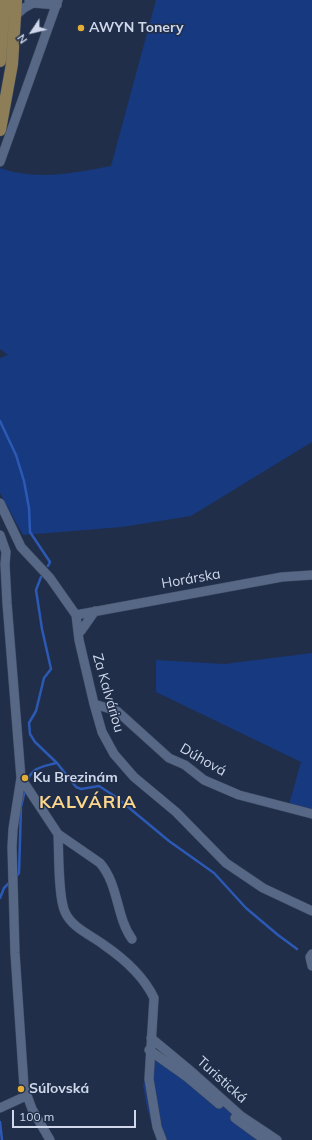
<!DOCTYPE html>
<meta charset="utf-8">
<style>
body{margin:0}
#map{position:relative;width:312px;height:1140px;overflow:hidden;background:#202e49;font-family:Mulish,sans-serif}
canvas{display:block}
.north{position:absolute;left:12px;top:12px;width:40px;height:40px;-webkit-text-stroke:3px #202e49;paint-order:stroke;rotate:235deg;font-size:11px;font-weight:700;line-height:16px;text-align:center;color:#cfd8ea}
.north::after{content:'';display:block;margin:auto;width:14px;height:18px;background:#cfd8ea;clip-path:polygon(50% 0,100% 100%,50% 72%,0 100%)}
.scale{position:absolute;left:12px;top:1110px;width:124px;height:18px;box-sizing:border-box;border:2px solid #cfd8ea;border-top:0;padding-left:5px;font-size:12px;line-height:14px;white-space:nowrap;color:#cfd8ea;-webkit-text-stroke:3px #202e49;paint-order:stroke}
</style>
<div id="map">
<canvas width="312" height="1140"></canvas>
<div class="north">N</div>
<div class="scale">100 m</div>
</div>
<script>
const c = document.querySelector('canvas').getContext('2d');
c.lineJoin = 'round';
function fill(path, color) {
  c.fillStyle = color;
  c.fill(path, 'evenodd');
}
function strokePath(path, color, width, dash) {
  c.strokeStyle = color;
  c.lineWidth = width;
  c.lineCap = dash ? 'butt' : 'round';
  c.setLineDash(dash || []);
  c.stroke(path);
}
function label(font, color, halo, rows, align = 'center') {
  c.font = font + ' Mulish,sans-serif';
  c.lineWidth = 3;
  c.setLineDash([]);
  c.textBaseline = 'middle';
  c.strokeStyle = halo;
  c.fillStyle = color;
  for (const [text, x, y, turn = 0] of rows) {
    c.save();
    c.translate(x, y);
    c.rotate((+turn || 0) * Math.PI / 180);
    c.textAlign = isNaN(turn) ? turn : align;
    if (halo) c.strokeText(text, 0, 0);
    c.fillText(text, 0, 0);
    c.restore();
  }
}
fill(new Path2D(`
 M156,0H312V442L191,516L122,527L23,535L0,493V358L8,355L0,349V168C36,181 74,173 111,166Z
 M312,653V811L288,808L301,762L156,692V660L224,664Z
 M152,1055L174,1066L266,1140H156L147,1108L143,1085Z`), '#173980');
strokePath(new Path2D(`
 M0,421L16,455L24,481L29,508L30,532L50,562L48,566
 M41,577L36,590L42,629L51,669L44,678L36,711L29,723L30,734L35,742L57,763L76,787L81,789L99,786L116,797L169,841L214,873L246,908L278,935L297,949
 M27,783C31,767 42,767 56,763
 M16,877L19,873L21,807L25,790
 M0,898L4,888L10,882
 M0,1122L2,1140`), '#2c59b4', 2.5);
const street = new Path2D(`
 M29,0L33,3L57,5
 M15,16L24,8L33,3
 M0,162L58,0
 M0,503L21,547L50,578L76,615L79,640L94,704L102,732L114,754L134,777L176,812L226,863L263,888L312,911
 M0,535L6,552L5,564L7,603L21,778L13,829L12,847L15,953L24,1087L32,1109L50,1140
 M76,615L282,577L312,575
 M81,631L95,611
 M94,704L117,711L169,758L185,765L204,780L239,795L312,814
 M21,778L58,834L100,863C119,885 116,917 132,939
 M58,834C59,852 58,897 65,912C72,928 91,935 104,945C123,958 144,977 154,998L149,1079L157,1127L162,1140
 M312,954L310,957L312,966
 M151,1038L192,1072L241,1116L277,1140
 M149,1050L187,1077L219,1104
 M0,1108L26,1096
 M235,1118L265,1140`);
const primary = new Path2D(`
 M0,61L4,0
 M0,130L12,64L16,0`);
strokePath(street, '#3c485f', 10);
strokePath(primary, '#3c485f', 13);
strokePath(street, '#576886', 9);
strokePath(primary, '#8e7e58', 12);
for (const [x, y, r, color] of [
 [81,28,4,"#e4ad35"],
 [25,778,4,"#e4ad35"],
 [21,1089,4,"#e4ad35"]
]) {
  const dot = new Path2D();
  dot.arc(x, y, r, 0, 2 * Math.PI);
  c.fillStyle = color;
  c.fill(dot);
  strokePath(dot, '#202e49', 1.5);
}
label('bold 14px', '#cfd8ea', '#202e49', [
 ["AWYN Tonery",89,28],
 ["Ku Brezinám",33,778],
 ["Súľovská",29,1089]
], 'left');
label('14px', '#cfd8ea', '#202e49', [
 ["Horárska",191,579,-10],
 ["Za Kalváriou",108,693,74],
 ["Dúhová",203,760,30],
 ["Turistická",222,1080,42]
]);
c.letterSpacing = '1px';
label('bold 18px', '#fcd68d', '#202e49', [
 ["KALVÁRIA",88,803]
]);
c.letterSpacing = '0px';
</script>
